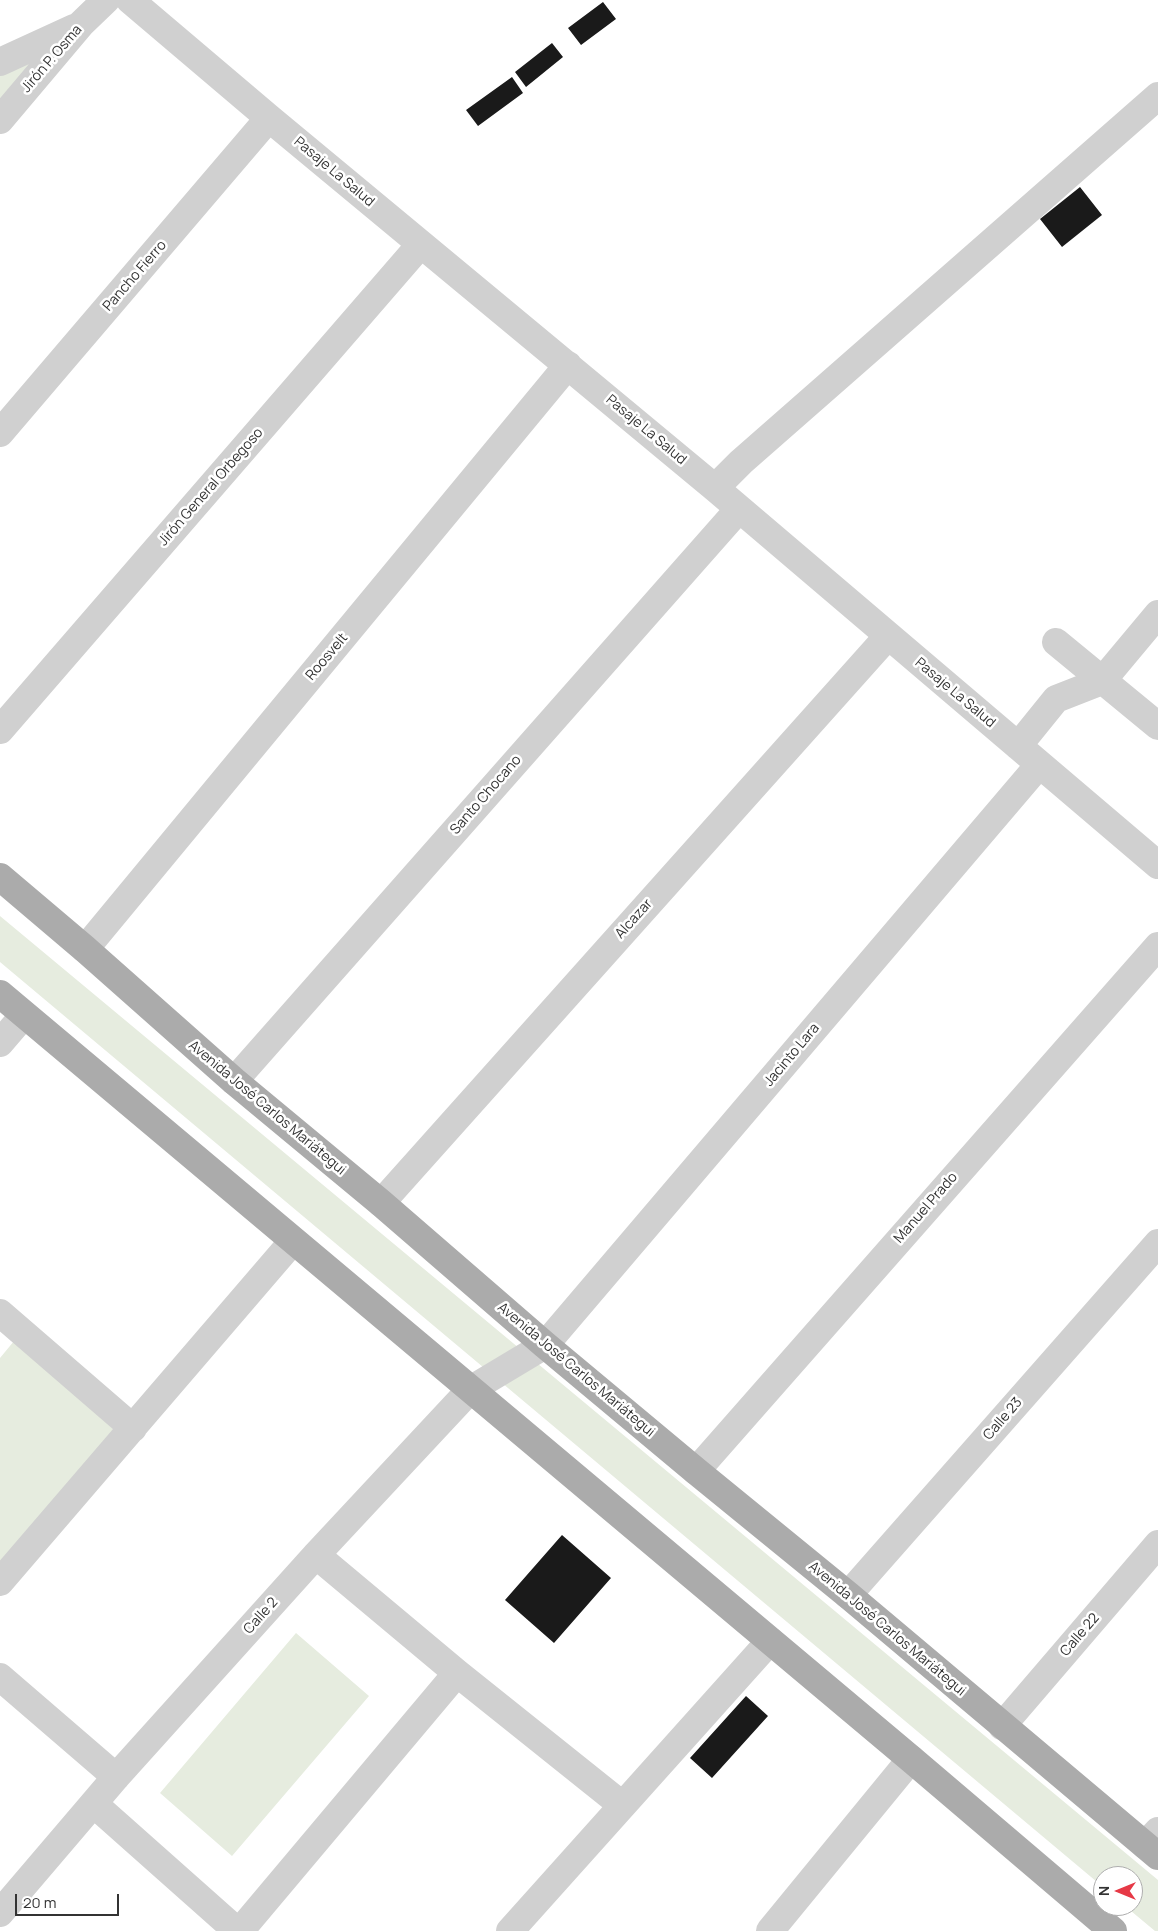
<!DOCTYPE html>
<meta charset="utf-8">
<style>
body{margin:0}
#map{position:relative;width:1158px;height:1931px;overflow:hidden;background:#fff;font-family:Manrope,sans-serif}
canvas{display:block}
.north{position:absolute;left:1093px;top:1866px;width:50px;height:50px;box-sizing:border-box;background:#fff;border:1px solid #adadad;border-radius:50%;rotate:270deg;font-size:14px;font-weight:700;line-height:20px;text-align:center;color:#333}
.north::after{content:'';display:block;margin:auto;width:18px;height:22px;background:#e63946;clip-path:polygon(50% 0,100% 100%,50% 72%,0 100%)}
.scale{position:absolute;left:15px;top:1894px;width:104px;height:22px;box-sizing:border-box;border:2px solid #333;border-top:0;padding-left:6px;font-size:15px;line-height:18px;white-space:nowrap;color:#333;-webkit-text-stroke:4px #fff;paint-order:stroke}
</style>
<div id="map">
<canvas width="1158" height="1931"></canvas>
<div class="north">N</div>
<div class="scale">20 m</div>
</div>
<script>
const c = document.querySelector('canvas').getContext('2d');
c.lineJoin = 'round';
function fill(path, color) {
  c.fillStyle = color;
  c.fill(path, 'evenodd');
}
function strokePath(path, color, width, dash) {
  c.strokeStyle = color;
  c.lineWidth = width;
  c.lineCap = dash ? 'butt' : 'round';
  c.setLineDash(dash || []);
  c.stroke(path);
}
function label(font, color, halo, rows, align = 'center') {
  c.font = font + ' Manrope,sans-serif';
  c.lineWidth = 5;
  c.setLineDash([]);
  c.textBaseline = 'middle';
  c.strokeStyle = halo;
  c.fillStyle = color;
  for (const [text, x, y, turn = 0] of rows) {
    c.save();
    c.translate(x, y);
    c.rotate((+turn || 0) * Math.PI / 180);
    c.textAlign = isNaN(turn) ? turn : align;
    if (halo) c.strokeText(text, 0, 0);
    c.fillText(text, 0, 0);
    c.restore();
  }
}
fill(new Path2D(`
 M48,48L0,104V70Z
 M0,916L1158,1880V1931H1155L1125,1906H1133V1876H1103V1887L0,962Z
 M19,1335L126,1423L0,1565V1358Z
 M296,1633L369,1696L232,1856L160,1793Z`), '#e6ecdf');
fill(new Path2D(`
 M603,2L616,19L581,45L568,28Z
 M552,43L563,57L526,87L515,72Z
 M512,77L523,93L478,126L466,110Z
 M1080,187L1102,215L1062,247L1040,219Z
 M562,1535L611,1578L554,1643L505,1600Z
 M746,1696L768,1716L712,1778L690,1758Z`), '#1a1a1a');
strokePath(new Path2D(`
 M130,0L269,118L715,488L1158,865
 M0,62L74,28
 M0,120L81,24L106,0
 M0,433L269,118
 M715,488L741,462L1158,96
 M1056,642L1158,726
 M0,730L421,244
 M1018,746L1056,699L1102,681L1158,614
 M85,949L568,365
 M0,1043L24,1015
 M234,1081L739,509
 M381,1203L888,636
 M0,1313L133,1428
 M696,1471L1158,946
 M316,1555L457,1673L622,1805
 M0,1582L293,1241
 M848,1595L1158,1243
 M0,1677L116,1777
 M1002,1726L1158,1544
 M94,1804L237,1931
 M1145,1845L1158,1831
 M0,1913L116,1777L316,1555L470,1390L545,1345L1039,765
 M240,1931L457,1673
 M510,1931L770,1641
 M770,1931L911,1759`), '#d0d0d0', 28);
strokePath(new Path2D(`
 M0,877L85,949L234,1081L381,1203L545,1345L696,1471L848,1595L1158,1856
 M0,994L911,1759L1113,1931`), '#ababab', 28);
label('14px', '#333', '#fff', [
 ["Jirón P. Osma",52,59,-49],
 ["Pasaje La Salud",334,172,40],
 ["Pancho Fierro",135,276,-49],
 ["Pasaje La Salud",646,430,40],
 ["Jirón General Orbegoso",211,487,-49],
 ["Roosvelt",327,657,-50],
 ["Pasaje La Salud",955,693,40],
 ["Santo Chocano",486,795,-49],
 ["Alcazar",634,919,-48],
 ["Jacinto Lara",792,1055,-50],
 ["Avenida José Carlos Mariátegui",267,1108,40],
 ["Manuel Prado",926,1208,-49],
 ["Avenida José Carlos Mariátegui",576,1370,40],
 ["Calle 23",1003,1419,-49],
 ["Calle 2",261,1616,-48],
 ["Avenida José Carlos Mariátegui",887,1629,40],
 ["Calle 22",1080,1635,-49]
]);
</script>
